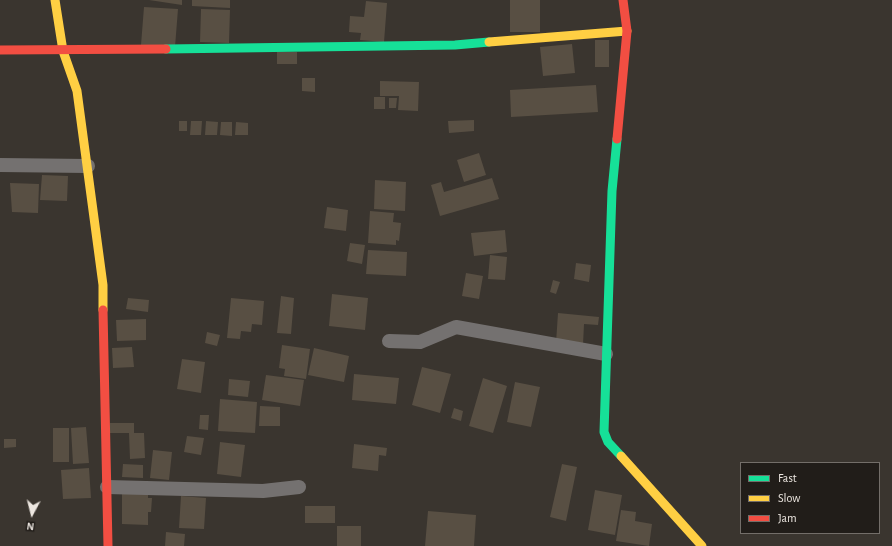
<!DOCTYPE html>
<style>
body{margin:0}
#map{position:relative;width:892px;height:546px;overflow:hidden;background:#3a352f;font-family:"Alegreya Sans",sans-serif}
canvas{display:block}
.legend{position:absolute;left:740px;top:462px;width:140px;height:72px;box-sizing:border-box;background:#211d19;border:1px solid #736e69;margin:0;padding:5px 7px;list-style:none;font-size:12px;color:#ede7e1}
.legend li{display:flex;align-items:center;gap:8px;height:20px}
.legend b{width:20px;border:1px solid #736e69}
.north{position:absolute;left:12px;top:494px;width:40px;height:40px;-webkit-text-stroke:3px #211d19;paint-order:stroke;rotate:187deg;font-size:11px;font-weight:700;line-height:16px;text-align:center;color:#ede7e1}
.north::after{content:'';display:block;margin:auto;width:14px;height:18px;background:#ede7e1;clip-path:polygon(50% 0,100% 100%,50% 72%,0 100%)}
</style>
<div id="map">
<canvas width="892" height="546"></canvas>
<ul class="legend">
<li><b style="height:5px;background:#16e098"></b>Fast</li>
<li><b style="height:5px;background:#ffcf43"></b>Slow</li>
<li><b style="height:5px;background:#f24e42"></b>Jam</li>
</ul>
<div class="north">N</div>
</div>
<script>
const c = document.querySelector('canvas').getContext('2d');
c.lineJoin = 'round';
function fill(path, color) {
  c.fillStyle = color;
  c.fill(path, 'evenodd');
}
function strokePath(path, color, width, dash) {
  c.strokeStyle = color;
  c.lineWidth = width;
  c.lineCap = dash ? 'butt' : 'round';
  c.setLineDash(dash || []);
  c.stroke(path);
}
fill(new Path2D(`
 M149,0H182V5Z
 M192,0H230V8L192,6Z
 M510,0H540V32H510Z
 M366,1L387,3L384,42L360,40L361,33L349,32L350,16L364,17Z
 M144,7L178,9L175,47L141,45Z
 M201,9L230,10L229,43L200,42Z
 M595,40H609V67H595Z
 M572,44L575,73L543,76L540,47Z
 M277,52H297V64H277Z
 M302,78H315V92L302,91Z
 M380,81L419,82L418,111L398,110L399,96H380Z
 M596,85L598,112L511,117L510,90Z
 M374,97H385V109H374Z
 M389,98H397L396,108H389Z
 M474,120V131L449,133L448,121Z
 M179,121H187V131H179Z
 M191,121H202L201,135H190Z
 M206,121L218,122L217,135H205Z
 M221,122H232V136L220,135Z
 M236,122L248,123V135H235Z
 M479,153L486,175L464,182L457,160Z
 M42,175L68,176L67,201L40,200Z
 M492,178L499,199L440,216L431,185L441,182L444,192Z
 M375,180L406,182L405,211L374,209Z
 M10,183L39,184L38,213L12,212Z
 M327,207L348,210L346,231L324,228Z
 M370,211L394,213L393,222L401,223L399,241L396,240V245L368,243Z
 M505,230L507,252L474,256L471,233Z
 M350,243L365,245L362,264L347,261Z
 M368,250L407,252L406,276L366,274Z
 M490,255L507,257L505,280L488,279Z
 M576,263L591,265L589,282L574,279Z
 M466,273L483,276L479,299L462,296Z
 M553,280L560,282L556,294L550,292Z
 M332,294L368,298L365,330L329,326Z
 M281,296L294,298L291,334L277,333Z
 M128,298L149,300L148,312L126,309Z
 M231,298L264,301L262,325L252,324L251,332L241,331L240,339L227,338Z
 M558,313L599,317L598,325L584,324L583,345L556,343Z
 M146,319V340L117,341L116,320Z
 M207,332L220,335L217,346L205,343Z
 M282,345L310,349L306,379L284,376L285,369L279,368Z
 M132,347L134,367L113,368L112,348Z
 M314,348L349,356L344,382L308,375Z
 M182,359L205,362L201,393L177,389Z
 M422,367L451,374L440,413L412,405Z
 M354,374L399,378L396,404L352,400Z
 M266,375L304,380L300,406L262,400Z
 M483,378L507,386L493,433L469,426Z
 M229,379L250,381L248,397L228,395Z
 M515,382L540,387L531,427L507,422Z
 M220,399L257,402L255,433L218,431Z
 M260,406L280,407V426H259Z
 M454,408L463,411L461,421L451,418Z
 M200,415H209L208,430L199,429Z
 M110,423H134V433H110Z
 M86,427L89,463L73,464L71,428Z
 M53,428H69V462H53Z
 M129,433H144L145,458L130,459Z
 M187,436L204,438L201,455L184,452Z
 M4,439H16V447L4,448Z
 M220,442L245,445L241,477L217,474Z
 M354,444L387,448L386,456L379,455L378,471L352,468Z
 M153,450L172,452L169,480L150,478Z
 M123,464L143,465V478L122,477Z
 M562,464L577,467L566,521L550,517Z
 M89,468L91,498L63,499L61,470Z
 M595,490L622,495L615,535L588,530Z
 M122,491H148V498H152L151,512H148V525L122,524Z
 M181,496L206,498L204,529L179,528Z
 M305,506H335V523H305Z
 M621,510L636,512L635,521L652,524L649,546L616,541Z
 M428,511L476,515L474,546H425Z
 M337,526H361V546H337Z
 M166,532L185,534L184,546H165Z`), '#584f43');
strokePath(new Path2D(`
 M0,165L88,166
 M389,341L420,342L456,327L606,354
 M107,487L263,491L299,487`), '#747170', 14);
strokePath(new Path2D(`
 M166,49L455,45L489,42
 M617,139L612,191L604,432L608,442L621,456`), '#16e098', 9);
strokePath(new Path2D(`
 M55,0L63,51L77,91L103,285V310
 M489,42L627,31
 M621,456L702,546`), '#ffcf43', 9);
strokePath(new Path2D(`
 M0,50L166,49
 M617,139L627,31L623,0
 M103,310L108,546`), '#f24e42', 9);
</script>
